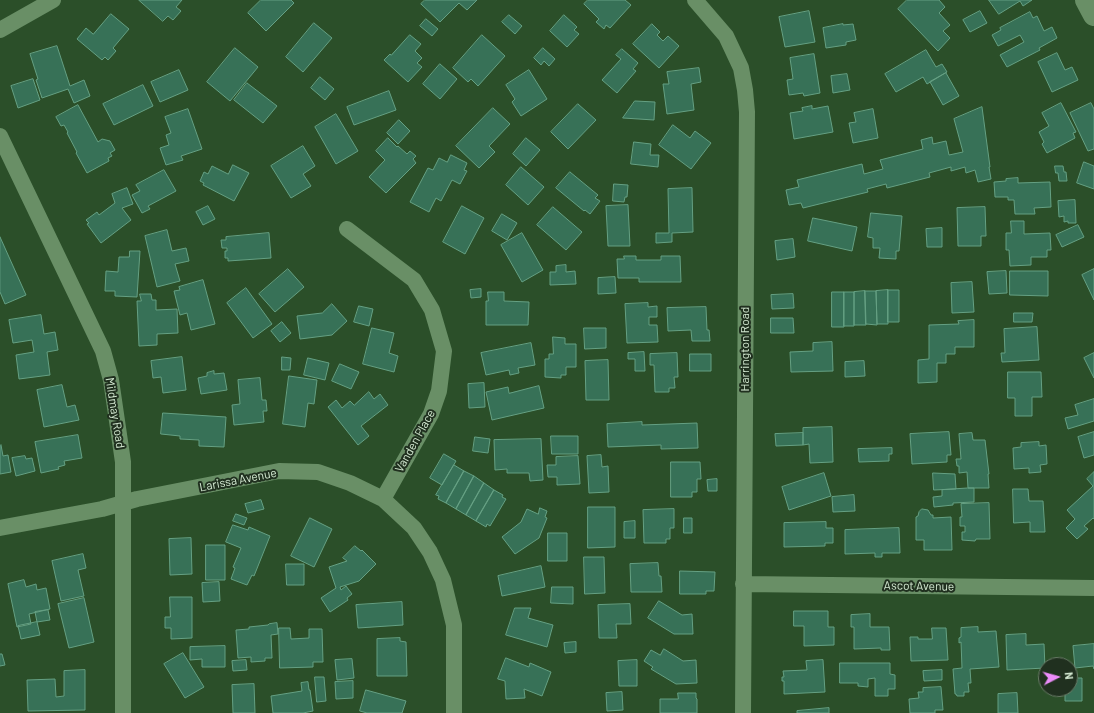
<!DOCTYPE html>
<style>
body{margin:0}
#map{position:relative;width:1094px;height:713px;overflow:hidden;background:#2b4f29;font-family:Barlow,sans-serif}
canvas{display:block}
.north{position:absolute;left:1038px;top:657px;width:40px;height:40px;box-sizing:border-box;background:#20301f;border:1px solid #687a66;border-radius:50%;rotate:84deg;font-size:11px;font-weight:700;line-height:16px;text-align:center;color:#d3e8d1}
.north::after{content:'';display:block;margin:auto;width:14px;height:18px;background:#ec8cfa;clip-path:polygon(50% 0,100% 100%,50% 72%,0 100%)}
</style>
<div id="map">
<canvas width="1094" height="713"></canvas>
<div class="north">N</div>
</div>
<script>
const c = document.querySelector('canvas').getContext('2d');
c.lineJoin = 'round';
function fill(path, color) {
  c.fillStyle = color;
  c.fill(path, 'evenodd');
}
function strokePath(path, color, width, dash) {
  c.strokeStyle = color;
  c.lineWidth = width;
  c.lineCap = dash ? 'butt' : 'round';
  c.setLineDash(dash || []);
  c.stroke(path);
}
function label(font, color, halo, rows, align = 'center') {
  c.font = font + ' Barlow,sans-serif';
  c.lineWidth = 4;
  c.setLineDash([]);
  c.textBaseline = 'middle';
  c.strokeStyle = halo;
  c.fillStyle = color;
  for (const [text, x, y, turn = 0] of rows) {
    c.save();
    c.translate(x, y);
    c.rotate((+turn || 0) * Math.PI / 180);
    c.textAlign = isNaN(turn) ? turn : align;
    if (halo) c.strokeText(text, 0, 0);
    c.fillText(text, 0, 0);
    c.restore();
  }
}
const building = new Path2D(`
 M139,0H182L176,7L181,11L173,20L168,16L163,21Z
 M261,0H291L294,3L266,31L248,13Z
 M425,0H477L467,10L459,3L440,22L421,4Z
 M588,0H625L631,5L610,28L606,25L604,29L596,22L599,19L584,4Z
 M907,0H939L945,7L939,13L950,25L943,31L950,38L938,51L898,9Z
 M989,0H1032L1023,6L1020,1L999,14Z
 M809,11L815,42L785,47L779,17Z
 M980,11L987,23L970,32L963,20Z
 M1030,12L1033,18L1037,16L1044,31L1052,27L1057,38L1039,48L1040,50L1007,67L1000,55L1024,42L1020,35L998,46L992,35L1001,30L1000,28Z
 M111,14L129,29L113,48L116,51L108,60L105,57L102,60L77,39L86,28L93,34Z
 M509,15L522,26L515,34L502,22Z
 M564,15L577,27L574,30L579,34L567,47L550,31Z
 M426,19L438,29L432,36L420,26Z
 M314,23L332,38L303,72L286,57Z
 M652,24L660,32L657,35L663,41L668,36L679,46L659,68L633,44Z
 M843,24V25L853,24L856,40L846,42V45L826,48L823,28Z
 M410,35L421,44L415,51L422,58L417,63L422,67L408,82L384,60L390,54L391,55Z
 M482,35L505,56L478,86L471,79L468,82L453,68Z
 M57,46L70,86L84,80L90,96L74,103L68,89L42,98L36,80L38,79L30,54Z
 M235,48L258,67L230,101L207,82Z
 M543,48L555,59L549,66L544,61L541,65L534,58Z
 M622,49L638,63L633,69L636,71L617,93L602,80L621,59L616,55Z
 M926,50L936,67L942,64L947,72L927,84L923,77L896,92L885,74Z
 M1057,53L1065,70L1072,67L1078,80L1052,92L1038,62Z
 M814,54L820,93L804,96L803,93L789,95L787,80L793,79L790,58Z
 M440,64L457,79L440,99L423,84Z
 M699,68L701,82L691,84L694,110L667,114L663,84H669L667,72Z
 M179,70L188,90L160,102L151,82Z
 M529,70L547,99L521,116L512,102L515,99L506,85Z
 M946,73L959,96L943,105L930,82Z
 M847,74L850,90L833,93L831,76Z
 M320,77L334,89L325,100L311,88Z
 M33,79L40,100L18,108L11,86Z
 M247,83L277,106L263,123L234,100Z
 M143,85L153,106L114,125L103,104Z
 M389,91L396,110L354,125L347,107Z
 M635,101L655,102L654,120L623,118Z
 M1061,103L1076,132L1073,133L1075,138L1047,153L1042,144L1044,142L1039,132L1049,126L1042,113Z
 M1091,103L1094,109V149L1088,151L1070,113Z
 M578,104L596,120L568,149L551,132Z
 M78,105L98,142L102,139L110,141L115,150L110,153L112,156L108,158L109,161L87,173L76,153L77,152L67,133L68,132L64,125L61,126L56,117Z
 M812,106V109L828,106L833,132L794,139L790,113L803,111L802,108Z
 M982,107L990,167H989L991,179L978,182L975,170L966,173L965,167L951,171V167L929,173L930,177L887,188L886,184L867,189L868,192L803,208L801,203L789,205L786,190L799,187L797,180L862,164L864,174L883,169L880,160L923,149L921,140L932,137L933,144L946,141L949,155L963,152L954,119Z
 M493,108L510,124L489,146L495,152L479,168L456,146Z
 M188,109L202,149L181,156L183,160L166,165L160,148L169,145L166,135L171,133L165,117Z
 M873,109L878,138L853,143L849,123L856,122L854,113Z
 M336,114L358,151L336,164L315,127Z
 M399,120L410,131L398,144L387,133Z
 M673,125L690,138L695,131L711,143L691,169L659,145Z
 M388,138L397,147L398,146L407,154L410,151L416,156L413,159L416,163L386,193L369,177L385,160L376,151Z
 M526,138L540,150L526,166L513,154Z
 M634,142L651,144L650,155H659L658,167L631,164Z
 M303,146L315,166L303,174L311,186L291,198L271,166Z
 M451,155L467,163L464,170L467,171L460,184L452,180L441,201L436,198L429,212L410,202L428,168L433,170L439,158L447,162Z
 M1084,162L1094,166V189L1077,183Z
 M233,165L249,173L234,201L203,185L204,183L200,181L204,172L208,174L212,166L228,174Z
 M1055,166H1063L1064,172H1066L1067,181H1059L1058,173H1056Z
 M521,167L544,187L528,205L506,185Z
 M164,170L176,191L148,206L150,209L142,213L132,195L140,191L136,185Z
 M570,172L598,195L595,198L600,201L590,214L585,210L584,211L556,188Z
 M1018,178V183L1050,182L1051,207L1034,208L1035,214H1015L1014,200H1008V197H995L994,182L1006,181V179Z
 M614,184L628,185L627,197H625L624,202L613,201Z
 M127,188L133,204L122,208L131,220L101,243L87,224L89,223L86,220L97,212L99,215L115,203L112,194Z
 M692,188L693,232L672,233V242L656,243V233H669L668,189Z
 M1075,200L1076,223H1068V221L1064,222V216L1059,217L1058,201Z
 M628,205L630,246H608L606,206Z
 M208,206L215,219L203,225L196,212Z
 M462,206L484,218L465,254L443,242Z
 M553,207L582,232L566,250L537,225Z
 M985,207L986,236H981V246H958L957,208Z
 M871,213L902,216L899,251H896V259L879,258L880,248H873V238L868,237Z
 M502,214L517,223L507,240L492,231Z
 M813,218L857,227L852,251L808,241Z
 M1011,221H1024V234L1050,233L1051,250H1047V257H1031V265L1010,266L1009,250H1006V233H1011Z
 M1078,225L1084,237L1062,247L1056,235Z
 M942,228V247H927L926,229Z
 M167,230L172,251L186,248L189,261L175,264L180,281L157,287L145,236Z
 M269,233L271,258L228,261V258H225V251H227V248H222L221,240H226V237Z
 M522,233L543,270L522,282L501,245Z
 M0,237L26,295L5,304L0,292Z
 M793,239L795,257L777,260L775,241Z
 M130,251H140L137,297L115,296V291H105L106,271L118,272L119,257H129Z
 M624,256H636V260H661V256H680L681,282H639V278H618L617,259H624Z
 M566,265V272L575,271L576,284L550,285V272H556V266Z
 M288,269L304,287L275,312L259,294Z
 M1094,269V300L1082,275Z
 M1006,271L1007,293L989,294L987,272Z
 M1010,271H1048V296L1010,295Z
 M615,277L616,293L598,294V278Z
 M203,280L215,324L191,330L187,313L180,315L174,291L180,290L179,287Z
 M972,282L974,312L952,313L951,283Z
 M246,288L272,324L253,338L227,303Z
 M481,289V297L471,298L470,290Z
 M888,290V324H877L876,291Z
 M888,290H899V322H888Z
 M865,291L866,325H854V292Z
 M865,291H876L877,325L866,324Z
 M488,292H504V301L529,302L528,325H486V301H488Z
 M832,292H844V327H832Z
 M844,292H854V326H844Z
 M140,294H151L152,300H156V310L177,309L178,333L157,334V345L139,346L137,301H141Z
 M793,294L794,308L772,309L771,295Z
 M648,303V307L657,306V317H649V325H657L658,342L627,343L625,304Z
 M332,304L347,321L332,335L300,339L297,316L322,313Z
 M359,306L373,309L369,326L354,322Z
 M706,307L707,330H709L710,341H692L691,330L668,331L667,308Z
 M1014,313H1033L1032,322H1014Z
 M41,315L44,334L55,332L58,350L47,352L50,375L19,379L16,355L34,352L32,340L13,343L9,320Z
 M771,318H793L794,333H771Z
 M974,320V347H955V354H946V363H937V382L918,383V360L929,359V325L959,324L958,321Z
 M282,322L291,333L280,342L271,331Z
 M1037,327L1039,360L1002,362L1001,353H1005L1004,329Z
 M372,328L394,333L389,353L398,356L394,372L363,364Z
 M584,328H606V348L585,349Z
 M553,337L565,338V344H576V367H566V375H561V378L545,377V359H549V354H553Z
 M832,342L833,371L791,372L790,352L813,351V343Z
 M531,343L535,365L518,368L519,373L510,375L509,370L486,375L481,353Z
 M644,352L645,371H635V359H628V353Z
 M677,353L678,377H674L675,388H669V392H655L654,365H650V354Z
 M1094,353V378L1084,358Z
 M690,354H711V371H690Z
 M182,357L186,390L163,393L161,377L153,378L151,361Z
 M282,357L291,358L290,370H282Z
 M308,358L329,363L325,380L304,375Z
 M608,360L609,400H586L585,361Z
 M864,361L865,376L845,377V362Z
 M340,364L359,372L351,389L332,381Z
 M214,371V374L224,373L227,390L201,394L198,378L207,376V373Z
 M1008,372H1041L1042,397H1032V416H1015V398H1008Z
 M289,376L317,380L314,404L308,403L305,427L283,424Z
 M260,378L262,400H266L267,411H263L264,422L234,425L232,405L240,404L238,380Z
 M484,383L485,407L469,408L468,384Z
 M62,385L67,407L75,405L79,420L44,427L37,390Z
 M539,386L544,408L492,420L486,392L508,387L509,393Z
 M369,392L374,399L380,394L388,405L361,426L369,436L358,445L328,407L336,400L342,408L350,401L354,405Z
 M1094,399V421L1068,429L1065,418L1078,415L1075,405Z
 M163,413L226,417L224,447L199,446V440L180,439V436L161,434Z
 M642,422V425L697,423L698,448L661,449V445L608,447L607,424Z
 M832,427L833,462L810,463L809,444L803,445V428Z
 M949,432L951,455H947V462L912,464L910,434Z
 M1094,432V455L1084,458L1078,437Z
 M803,433V445L776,446L775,434Z
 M972,433L973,440H985L989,474H988L989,488H968L967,472L959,473V466H957L956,459H961L959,434Z
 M78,435L82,458L64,461L65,465L58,467L59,469L41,473L35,442Z
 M551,436H578V454H552Z
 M475,437L490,439L488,453L473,451Z
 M541,439L543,480L530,481L529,473H507V469L495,470L494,440Z
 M1039,442V446L1046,445L1047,464L1040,465L1041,472L1029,473V468L1014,469L1013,448L1021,447V443Z
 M1,445L3,456L8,455L11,472L0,474V446Z
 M892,448V454H889V461L859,462L858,449Z
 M444,454L456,461L442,485L430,478Z
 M601,455L602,467L608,466L609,492L589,493L587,456Z
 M25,456L26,459L32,458L35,471L16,476L12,458Z
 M578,456L580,484L557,485V477H548L547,465H556V457Z
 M671,462H700L701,479H697V492H692V497H671Z
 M454,465L464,471L446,503L438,499L439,496L436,495Z
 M464,471L474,476L456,509L446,503Z
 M1094,472V519L1093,518L1084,526L1088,529L1077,539L1066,528L1075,519L1067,510L1093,486L1087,479Z
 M824,473L831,496L789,510L782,487Z
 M933,473L955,474L956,489L934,490Z
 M474,476L484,483L466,515L456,509Z
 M717,479V491H708L707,480Z
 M484,483L494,490L476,521L466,515Z
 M968,488H974V502L953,503V505L934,507L933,497L942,496V490Z
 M1013,489H1028L1029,501H1043L1045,532H1030V522L1014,523Z
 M494,490L503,495L502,497L506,499L490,526L487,524L486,527L476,521Z
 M854,495L855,511L833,512L832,497Z
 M261,500L264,509L248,513L245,504Z
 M989,503L990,539H976L975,541L962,540V532H965V526H960V517H962L961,504Z
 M588,507H615V547L588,548Z
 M540,508L547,511L545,517L547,518L539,538L515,554L502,537L521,522L527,509L538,514Z
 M674,509V528H670V539H666V543H644L643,510Z
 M922,509L928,510L931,515H933V518L951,517L952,550H924V540H916V517L918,516L919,512Z
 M236,514L247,518L244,525L233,521Z
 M310,518L332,529L314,567L291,556Z
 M684,518H692V533H684Z
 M635,521V538H624V522Z
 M826,522V528H833V543H825V546L784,547V523Z
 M233,525L248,530L249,527L270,536L254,576L252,575L247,585L231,579L235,568L233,567L241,548L226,542Z
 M899,528L900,553H882V557H875V553L845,554V530Z
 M548,533H567V561H548Z
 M191,538L192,574L170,575L169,539Z
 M206,545H225V580H206Z
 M355,546L361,551L362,550L376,564L359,581L340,587L341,590L346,586L352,594L347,598L348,600L330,612L321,598L336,588L329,567L347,561L343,558Z
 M83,554L86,568L78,570L84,596L61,601L52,561Z
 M584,557H604L605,593L585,594Z
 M658,563L659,576H661L662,592H631L630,564Z
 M286,564H304V585H287Z
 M541,566L545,587L502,596L498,576Z
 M680,571L715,572L714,591H706V594H680Z
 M24,580L26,587L36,584L37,590L46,588L50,609L29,614L31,624L17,627L8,584Z
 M219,582L220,601L203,602L202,583Z
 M552,587H573V604L551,603Z
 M170,597H192V638L171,639V628H165V617H170Z
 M84,598L94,642L69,648L58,604Z
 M659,601L682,615L692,614L693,634H674L648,618Z
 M402,602L403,625L358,628L356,605Z
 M630,604L631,624H616L617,638H599L598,605Z
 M515,608H531L528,618L553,625L547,647L506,635Z
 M48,610L50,620L37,622L35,612Z
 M794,611H828V627H834V645L804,646V626H794Z
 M870,614V627H889L890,650H881V648L854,649V627H851V615Z
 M37,622L40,635L21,639L18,626Z
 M277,623L278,634L271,635L272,658H265V661L251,662V657L238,658L236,630L249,629V627L268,625L269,624Z
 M978,627V632L996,631L999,667L970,669L971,683H968L969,692H964V696H957L956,694H955L953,669L962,668L961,642L959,643V638L961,637V628Z
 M279,628H290L291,639L309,638V629H322L323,662H313V667L280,668Z
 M932,628H946L948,660L911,661L910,637H918V639H932Z
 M1026,634V645L1044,644L1045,668L1007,670L1006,635Z
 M400,638V641L406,642L407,676H377V639Z
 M576,642V652L565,653L564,643Z
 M1094,644V669L1093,666L1075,668L1073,646Z
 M225,646V667H202V659L190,660V647Z
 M664,649L683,661L696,660L697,683L676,684L651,669L653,667L644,661L651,650L660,655Z
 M183,653L204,687L185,698L164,664Z
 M0,654H2L5,665L0,666Z
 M506,658L529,667L530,663L551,672L542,696L524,689L525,698L506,699L505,681L498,679Z
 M352,659L354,678L337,680L335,660Z
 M246,660L247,670L233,671L232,661Z
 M637,660V686H619L618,661Z
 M823,660L825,692L784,694V681H782V677H784L783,671L807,670L806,661Z
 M840,663H890V674L895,675V689H888V696H875V678L868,679V687L858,686V683H840Z
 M85,670V710L28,711L27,680L55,679L56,697L64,696V671Z
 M942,670V680L924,681L923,671Z
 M315,677H324L326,701L317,702Z
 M1070,678H1082V701H1065V689H1070Z
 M353,681V698L336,699L335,682Z
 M308,682L309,690H310L313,711L303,713H273L271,696L302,691L301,683Z
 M254,684L255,713H233L232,685Z
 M941,687L943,710H935V713H910L909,699L919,698L918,692H923V688Z
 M366,690L406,701L402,713H367L360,711Z
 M622,692L623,710L607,711L606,693Z
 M678,693H696V698L697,699V713H660V699H678Z
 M1017,693L1018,713H998V694Z
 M829,708V713H797V711Z`);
fill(building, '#377157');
strokePath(building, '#65a083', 1);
strokePath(new Path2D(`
 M695,0L726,36L741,68L745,90L747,112L743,713
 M0,30L53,0
 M0,136L103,351L111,380L123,462V713
 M347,229L414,280L432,310L444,351L439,391L431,414L383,499
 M0,528L102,509L137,499L279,471L318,472L350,483L383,499L414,528L430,552L443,580L454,625V713
 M743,584L1094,588`), '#698f66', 16);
strokePath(new Path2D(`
 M1086,0L1094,15`), '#698f66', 22);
label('12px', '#d3e8d1', '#20301f', [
 ["Harrington Road",745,349,-90],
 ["Mildmay Road",115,413,81],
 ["Vanden Place",415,441,-61],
 ["Larissa Avenue",238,480,-11],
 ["Ascot Avenue",919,586,1]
]);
</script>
